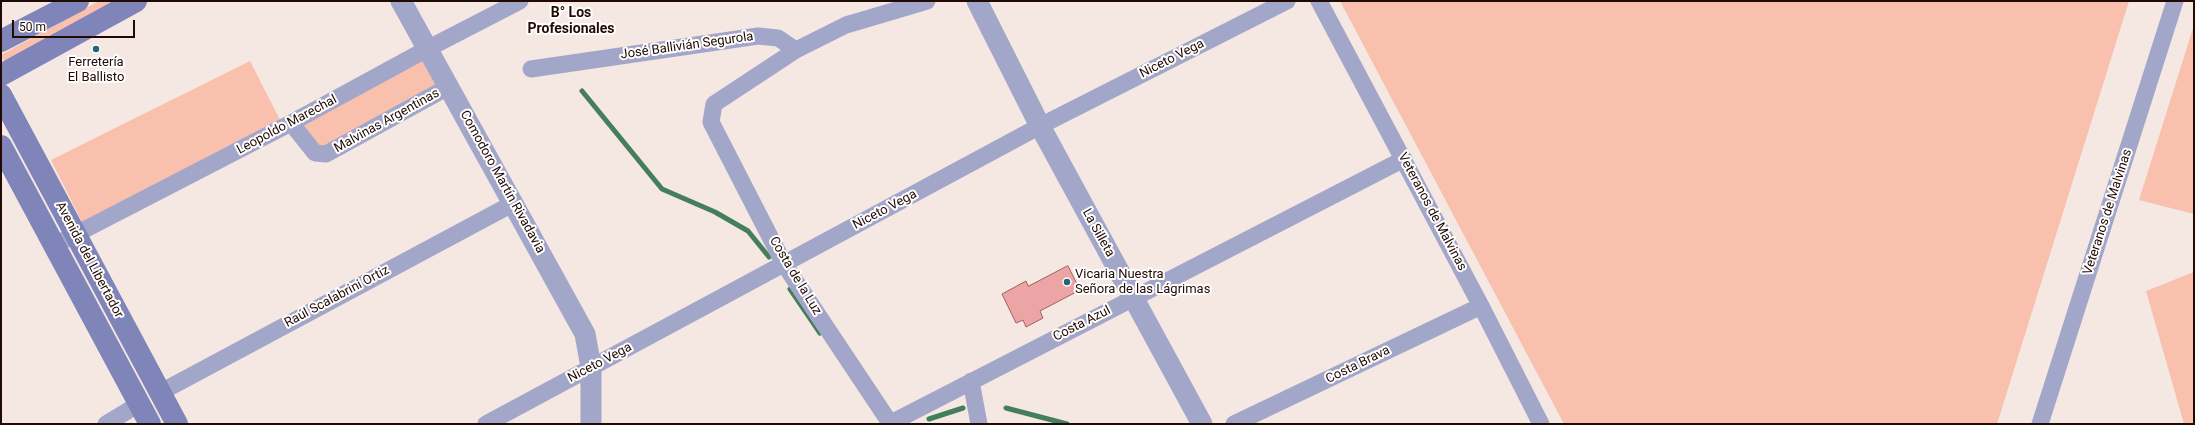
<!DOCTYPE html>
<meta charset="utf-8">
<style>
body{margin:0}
#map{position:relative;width:2195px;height:425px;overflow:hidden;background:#f5e7e2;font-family:Roboto,sans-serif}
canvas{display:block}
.frame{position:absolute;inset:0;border:2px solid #220a04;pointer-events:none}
.scale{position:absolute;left:12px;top:20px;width:123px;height:18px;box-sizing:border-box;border:2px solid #220a04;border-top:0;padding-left:5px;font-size:12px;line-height:14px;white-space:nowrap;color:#220a04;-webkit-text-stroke:3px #fff;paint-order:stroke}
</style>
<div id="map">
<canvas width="2195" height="425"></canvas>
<div class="frame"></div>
<div class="scale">50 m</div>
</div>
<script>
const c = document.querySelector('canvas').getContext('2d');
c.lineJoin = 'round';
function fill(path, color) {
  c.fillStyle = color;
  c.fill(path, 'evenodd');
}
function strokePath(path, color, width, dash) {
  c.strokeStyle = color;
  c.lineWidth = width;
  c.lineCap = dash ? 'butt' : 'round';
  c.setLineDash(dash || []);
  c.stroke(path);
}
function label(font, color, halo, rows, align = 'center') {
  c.font = font + ' Roboto,sans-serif';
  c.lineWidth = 4;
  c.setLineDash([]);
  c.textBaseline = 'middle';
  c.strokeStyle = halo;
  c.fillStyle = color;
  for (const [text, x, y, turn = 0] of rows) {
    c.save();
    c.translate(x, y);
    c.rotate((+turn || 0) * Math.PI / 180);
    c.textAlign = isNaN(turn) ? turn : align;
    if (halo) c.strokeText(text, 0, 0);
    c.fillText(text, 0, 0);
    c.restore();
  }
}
fill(new Path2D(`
 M99,1H118L5,61L2,59L1,55Z
 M1340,1H2129L1997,424H1564Z
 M2194,25V214L2139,200Z
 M426,52L444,86L321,147L298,122Z
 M250,61L280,120L83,224L51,160Z
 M2194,272V424H2184L2146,291Z`), '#f8c0ad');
strokePath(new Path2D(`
 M582,91L662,189L715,212L748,231L769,257
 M790,289L820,333
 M1006,408L1067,424
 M929,419L963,408`), '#457e5c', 5);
const building = new Path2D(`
 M1068,266L1080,290L1040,311L1043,318L1026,327L1023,320L1016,323L1002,294L1026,281L1028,286Z`);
fill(building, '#eda4a4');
strokePath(building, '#a25f61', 1);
strokePath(new Path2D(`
 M1319,1L1481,306L1541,424
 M531,69L758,36L778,38L796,50
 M291,123L315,153L326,154L448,87
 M53,246L291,123L427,49L520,1
 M971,381L979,424
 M161,392L514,203
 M890,423L784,264L711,122L714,104L796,50L846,25L927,1
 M106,424L139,404
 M486,424L1040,126L1287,1
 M889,424L1404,159
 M1234,424L1481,306
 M2040,424L2175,1`), '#a2a7ca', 17);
strokePath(new Path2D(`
 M401,1L585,334L591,367V424
 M977,1L1040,126L1202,424`), '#a2a7ca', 21);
strokePath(new Path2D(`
 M1,41L78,1
 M1,75L136,1
 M1,95L177,424
 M1,146L150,424`), '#8085b9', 22);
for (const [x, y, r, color] of [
 [96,49,4,"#226678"],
 [1067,282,4,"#226678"]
]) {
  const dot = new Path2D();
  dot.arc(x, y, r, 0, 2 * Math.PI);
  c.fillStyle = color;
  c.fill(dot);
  strokePath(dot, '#fff', 1.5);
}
label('13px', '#220a04', '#fff', [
 ["José Ballivián Segurola",687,46,-8],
 ["Niceto Vega",1172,59,-27],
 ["Malvinas Argentinas",387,121,-29],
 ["Leopoldo Marechal",287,125,-28],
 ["Comodoro Martín Rivadavia",502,182,61],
 ["Niceto Vega",885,210,-28],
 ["Veteranos de Malvinas",1432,212,62],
 ["Veteranos de Malvinas",2108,212,-72],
 ["La Silleta",1098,233,61],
 ["Avenida del Libertador",89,260,62],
 ["Costa de la Luz",795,276,59],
 ["Raúl Scalabrini Ortiz",337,297,-28],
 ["Costa Azul",1082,324,-27],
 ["Niceto Vega",600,363,-28],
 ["Costa Brava",1358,365,-26]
]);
label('13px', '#220a04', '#fff', [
 ["Ferretería",96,63],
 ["El Ballisto",96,78],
 ["Vicaria Nuestra",1075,275,"left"],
 ["Señora de las Lágrimas",1075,290,"left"]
]);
label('bold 14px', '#220a04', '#fff', [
 ["B° Los",571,13],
 ["Profesionales",571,29]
]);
</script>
